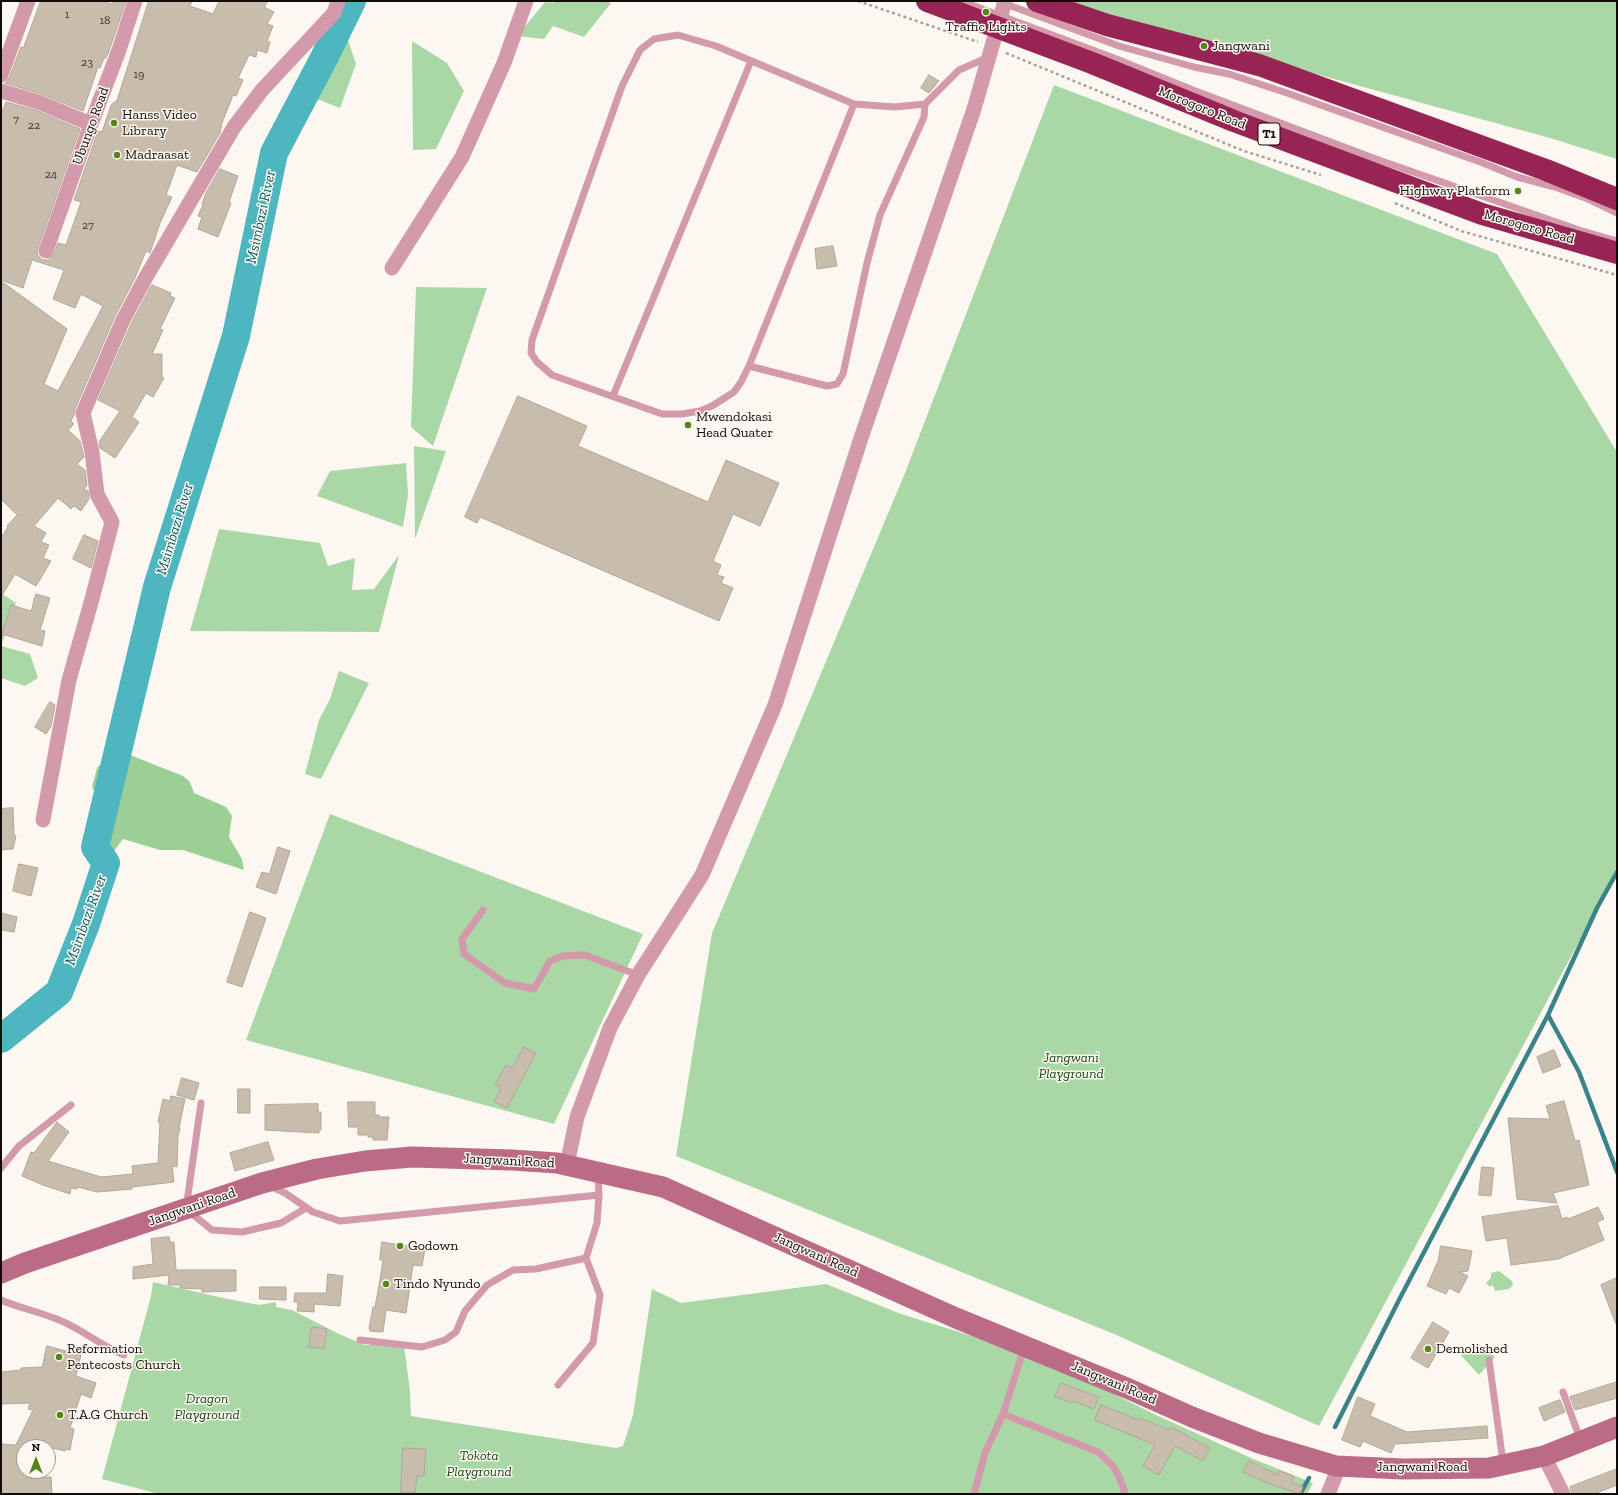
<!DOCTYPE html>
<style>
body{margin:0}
#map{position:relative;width:1618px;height:1495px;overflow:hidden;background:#fdf7f1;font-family:"Zilla Slab",serif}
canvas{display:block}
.frame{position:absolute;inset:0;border:2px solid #110c07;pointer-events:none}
.north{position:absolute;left:16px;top:1439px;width:40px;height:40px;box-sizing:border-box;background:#fdf7f1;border:1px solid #9f9993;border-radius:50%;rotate:0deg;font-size:11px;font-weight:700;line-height:16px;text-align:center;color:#110c07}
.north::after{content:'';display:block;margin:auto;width:14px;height:18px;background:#558518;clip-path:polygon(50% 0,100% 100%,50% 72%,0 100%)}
</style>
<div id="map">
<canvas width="1618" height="1495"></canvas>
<div class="frame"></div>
<div class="north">N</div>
</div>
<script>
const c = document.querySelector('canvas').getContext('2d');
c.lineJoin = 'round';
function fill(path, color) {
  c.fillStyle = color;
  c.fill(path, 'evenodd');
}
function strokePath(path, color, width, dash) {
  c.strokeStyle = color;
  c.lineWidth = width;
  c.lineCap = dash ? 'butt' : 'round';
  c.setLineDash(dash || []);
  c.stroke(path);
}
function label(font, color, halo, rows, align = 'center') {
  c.font = font + ' "Zilla Slab",serif';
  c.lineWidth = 3;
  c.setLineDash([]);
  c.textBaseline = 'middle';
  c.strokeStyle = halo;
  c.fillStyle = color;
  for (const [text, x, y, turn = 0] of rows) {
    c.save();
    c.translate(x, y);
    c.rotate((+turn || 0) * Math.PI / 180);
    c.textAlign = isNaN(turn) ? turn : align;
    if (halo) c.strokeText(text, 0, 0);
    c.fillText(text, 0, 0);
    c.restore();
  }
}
fill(new Path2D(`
 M556,1H605L611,3L584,37L553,26L544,39L517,36L545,2L554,3Z
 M1065,1H1617V159L1550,138L1250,56L1082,17Z
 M348,40L356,64L340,108L317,99Z
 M412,41L447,63L464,91L436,149L413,150Z
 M1054,85L1497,254L1617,452V867L1597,908L1319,1426L1114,1334L676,1156L712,933L905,473Z
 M416,287L487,288L433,446L411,427Z
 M414,446L446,451L415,539Z
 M406,463L408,495L403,527L317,496L330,471Z
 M219,529L320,543L328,566L355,558L352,590L374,589L399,555L379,632L190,631Z
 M1,593L16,603L1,646L30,654L38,678L25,686L1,678Z
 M339,671L369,683L321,779L305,774L319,720L330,699Z
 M330,814L643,934L554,1124L246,1040Z
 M1499,1271L1512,1281L1513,1285L1509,1289L1495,1291L1494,1287L1492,1285L1490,1287L1486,1283L1491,1278V1273Z
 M153,1282L223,1298L259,1305L276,1302V1307L292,1310L339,1334L365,1345H404L410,1391L411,1416L616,1448L623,1446L633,1415L652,1289L681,1303L826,1284L901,1314L972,1336L1015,1345L1156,1415L1251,1458L1313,1483L1307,1494H159L102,1479L151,1296Z
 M1476,1343L1495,1357L1479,1375L1458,1352Z`), '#aad7a6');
fill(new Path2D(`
 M115,749L183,776L190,782L194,793L226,807L232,816L229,837L242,859L244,870L183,850H160L123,839L108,859L100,848L109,831L110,814L101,805L92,787L97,768Z`), '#9bcf96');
strokePath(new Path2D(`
 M1548,1015L1579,1072L1617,1172
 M1335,1427L1400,1298L1548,1015L1597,908L1617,872
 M1300,1494L1309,1478`), '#3c8388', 4.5);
strokePath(new Path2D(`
 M1,1039L59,992L86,924L106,863L95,847L157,587L236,336L274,153L324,58L352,1`), '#4eb6bf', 28);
const building = new Path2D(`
 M41,1H102L112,4L113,1H126L108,54L105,59L104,58L100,68L98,67L83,111L41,94L5,83L9,78L21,47L23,48Z
 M149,1H192L190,6L213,14L219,1H268L264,7L274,12L267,24L273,26L267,41L270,42L267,53L257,50L256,57L249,55L238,78L243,80L236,96L233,95L222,123L220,133L197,172L177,165L166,195L172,197L160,223L150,253L146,251L135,278L115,316L75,409L74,415L71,421L74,424L68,430L80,441L84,457L77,464L85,470L87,485L84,489L88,491L89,499L81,511L74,506L71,509L58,498L34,526L46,533L41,542L49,545L43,558L51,561L36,586L15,574L1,597V538L8,527L7,526L17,515L1,499V281L67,329L44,384L58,391L103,306L81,294L75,308L53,299L64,270L32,260L23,288L1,280V114L6,102L35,110L80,129L38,248L37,253L39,257L43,260H48L54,254L58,243L66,245L81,202L74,200L98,131L102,132L111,105L117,100Z
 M929,75L939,81L929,93L921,88Z
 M220,169L238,176L229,202L231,203L218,237L198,229L202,217L198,216L203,205L202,204L206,193Z
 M833,246L837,266L817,269L815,249Z
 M152,285L171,293L170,296L175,298L160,329L163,330L152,354H162V377L164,378L153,397L146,393L132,417L139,422L115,458L100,448L99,442L120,411L98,400L131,324Z
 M518,396L587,426L578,446L708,502L726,460L779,483L760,526L733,514L713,561L721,565L717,575L724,577L721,583L733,588L719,621L480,517L477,523L465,517Z
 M84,535L98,541L91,568L73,559Z
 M36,594L50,598L40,630L45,631L42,646L2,634L11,605L31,611Z
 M50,702L55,705L51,726L46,734L35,727Z
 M13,808L14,835L16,836L13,849L1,850V809Z
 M278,847L290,851L276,894L256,887L262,872L269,874Z
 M19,864L38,868L31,896L13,891Z
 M250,912L266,918L242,987L227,982Z
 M1,913L17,917L14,932L1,930Z
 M524,1047L536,1053L507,1108L494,1102L501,1088L495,1084L506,1065L512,1068Z
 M1554,1050L1561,1066L1543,1073L1537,1057Z
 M182,1078L199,1083L194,1100L177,1095Z
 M238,1089H250V1113H238Z
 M171,1096L185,1099L179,1128L180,1129L178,1136L177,1167L172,1166L174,1182L132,1187V1189L97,1192L78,1187L77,1189L71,1188L70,1194L43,1185L22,1176L31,1152L34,1153L57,1122L69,1132L48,1161L101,1177L133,1174L132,1166L158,1163L160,1123L158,1122L163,1099L170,1101Z
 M1564,1101L1575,1141L1579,1140L1589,1185L1553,1193L1557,1203L1517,1199L1508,1118L1550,1119L1546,1106Z
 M348,1102H375V1115H379V1117H389L387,1140H373V1137H368V1135H358V1127H349Z
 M318,1104V1112H321V1130H319V1133L265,1130V1105Z
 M268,1142L274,1160L235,1171L230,1153Z
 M1482,1167L1494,1168L1491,1196L1479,1195Z
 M1558,1206L1562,1219L1567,1217L1568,1219L1598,1207L1604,1219L1597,1222L1604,1240L1558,1259L1511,1265L1507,1238L1486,1241L1482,1217Z
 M169,1237L170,1242H174L176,1270H236V1291L202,1292V1289L180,1288V1285H168L169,1275L133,1279V1267L153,1264L151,1239Z
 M382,1242L425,1249L422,1266L413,1265L406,1313L386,1310L383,1332L370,1331L369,1328L373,1307H375L380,1280L383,1260H380Z
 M1441,1246L1472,1251L1468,1271L1460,1272L1468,1276L1459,1293L1449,1288L1446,1294L1427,1286L1438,1261Z
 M328,1274L343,1276L340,1306L314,1304V1312L297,1311L298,1302H294L295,1293H326Z
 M1617,1278V1324H1616L1601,1285Z
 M260,1287H286V1300L260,1299Z
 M1433,1322L1449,1332L1428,1368L1411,1358Z
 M312,1327L327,1329L324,1349L309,1347Z
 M47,1346L81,1355L76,1376L96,1383L91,1398L81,1394L70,1428L74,1429L70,1450L65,1449V1451L48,1447H24V1477H51L52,1494H1V1444L16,1445L33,1410L28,1409L30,1403L1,1404V1372L21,1370V1368L42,1367Z
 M1617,1382V1398L1575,1410L1570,1397Z
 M1061,1383L1099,1397L1094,1409L1073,1401L1072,1403L1055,1397Z
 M1358,1397L1375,1404L1370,1416L1407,1432L1487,1426L1488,1438L1395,1444L1391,1453L1363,1441L1360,1447L1342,1440Z
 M1560,1400L1565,1412L1544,1421L1539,1408Z
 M1101,1405L1139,1420L1140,1418L1169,1430L1170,1427L1187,1435V1436L1210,1448L1203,1461L1175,1446L1159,1475L1143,1466L1155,1445L1095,1420Z
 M403,1448L426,1449L424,1476H417L415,1492H401Z
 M1249,1461L1278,1475L1279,1471L1294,1476L1292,1482L1303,1487L1300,1494L1267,1483L1243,1472Z
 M1617,1469V1485L1594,1494H1572L1570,1487Z`);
fill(building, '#c8bcac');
strokePath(building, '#b2a697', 1);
strokePath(new Path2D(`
 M858,1L978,42
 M1006,53L1244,151L1321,175
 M1395,203L1461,231L1617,275`), '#a8a29c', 2.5, [3, 3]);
strokePath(new Path2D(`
 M961,1L1114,58L1193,90L1376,159L1579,230L1617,241
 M1003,3L1119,46L1194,67L1229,74L1287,93L1483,163L1517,177L1555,187L1588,199L1617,213
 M854,104L749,366L741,382L734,392L712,406L700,411L682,414H662L552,375L537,362L531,353L532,340L622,86L640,50L654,39L678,35L716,46L854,104L895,107L925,104
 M749,366L827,386L837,384L843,374L867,263L880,215L924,117L925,104L959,70L989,57
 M613,396L751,61
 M483,910L462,939L464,954L505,983L534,989L550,961L563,956L585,955L638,975
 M201,1103L186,1209L212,1230L242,1232L281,1223L306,1208
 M1,1168L19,1146L71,1105
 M270,1186L285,1193L313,1212L340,1221L599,1195
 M1,1300C20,1308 40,1312 59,1320C82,1329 101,1346 124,1355
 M360,1340L422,1347L445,1340L456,1332L465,1311L487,1285L513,1270L536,1269L586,1258L597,1223L599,1195L598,1174
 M1489,1360L1503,1462
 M558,1385L593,1343L600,1295L586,1258
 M1563,1392L1580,1439
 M1003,1414L1098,1452L1112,1465L1118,1475L1124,1489V1494
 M974,1494L985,1453L1003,1414L1024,1348`), '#d29aab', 7);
strokePath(new Path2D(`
 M1,75L28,1
 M1,91L38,102L91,124
 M46,251L91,124L119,50L135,1
 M392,268L462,157L504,63L526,1
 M43,820L69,680L92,599L112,522L97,494L92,452L83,413L123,320L146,277L234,127L262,90L334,13L338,1
 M567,1165L577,1117L610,1028L638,975L702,875L775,705L862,435L974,109L1005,1
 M1544,1456L1563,1494
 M1328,1494L1336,1474V1466`), '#d29aab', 15);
strokePath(new Path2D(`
 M1,1273L25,1263L262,1183L317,1169L365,1161L412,1157L512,1160L557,1163L663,1187L956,1318L1129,1389L1192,1417L1259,1443L1336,1466L1403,1469L1489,1468L1544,1456L1617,1427`), '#bb6b86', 21);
strokePath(new Path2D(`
 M927,1L1092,63L1234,121L1482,214L1617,253
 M1037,1L1107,25L1259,65L1546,170L1617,199`), '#972455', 22);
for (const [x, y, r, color] of [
 [986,12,4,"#558518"],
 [1204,46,4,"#558518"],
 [114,123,4,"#558518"],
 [117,155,4,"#558518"],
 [1518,191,4,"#558518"],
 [688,425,4,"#558518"],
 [400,1246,4,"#558518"],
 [386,1284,4,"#558518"],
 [1428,1349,4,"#558518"],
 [59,1357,4,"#558518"],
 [60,1415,4,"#558518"]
]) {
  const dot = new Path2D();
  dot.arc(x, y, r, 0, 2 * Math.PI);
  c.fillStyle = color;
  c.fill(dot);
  strokePath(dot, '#fdf7f1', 1.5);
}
label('12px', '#3f3830', null, [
 ["1",67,15],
 ["18",105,21],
 ["23",87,63],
 ["19",139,75],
 ["7",16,120],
 ["22",34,126],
 ["24",51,175],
 ["27",88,226]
]);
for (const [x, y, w] of [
 [1269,134,22]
]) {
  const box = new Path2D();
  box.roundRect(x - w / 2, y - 11, w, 22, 3);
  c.fillStyle = '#fdf7f1';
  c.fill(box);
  strokePath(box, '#110c07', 1);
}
label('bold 13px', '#110c07', null, [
 ["T1",1269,134]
]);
label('14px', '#110c07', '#fdf7f1', [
 ["Traffic Lights",986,27,"center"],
 ["Jangwani",1212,46],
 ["Hanss Video",122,115],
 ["Library",122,131],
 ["Madraasat",125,155],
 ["Highway Platform",1510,191,"right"],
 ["Mwendokasi",696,417],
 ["Head Quater",696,433],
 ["Godown",408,1246],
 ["Tindo Nyundo",394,1284],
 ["Reformation",67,1349],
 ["Pentecosts Church",67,1365],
 ["Demolished",1436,1349],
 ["T.A.G Church",68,1415]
], 'left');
label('14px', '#110c07', '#fdf7f1', [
 ["Morogoro Road",1202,108,22],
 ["Ubungo Road",91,126,-70],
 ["Morogoro Road",1529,227,16],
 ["Jangwani Road",509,1161,3],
 ["Jangwani Road",192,1207,-19],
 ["Jangwani Road",816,1255,24],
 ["Jangwani Road",1114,1383,23],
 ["Jangwani Road",1422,1467]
]);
label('italic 14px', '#134811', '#fdf7f1', [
 ["Jangwani",1071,1058],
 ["Playground",1071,1074],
 ["Dragon",207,1399],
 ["Playground",207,1415],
 ["Tokota",479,1456],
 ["Playground",479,1472]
]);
label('italic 15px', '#005e64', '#fdf7f1', [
 ["Msimbazi River",261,217,-78],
 ["Msimbazi River",175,529,-73],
 ["Msimbazi River",86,920,-70]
]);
</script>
